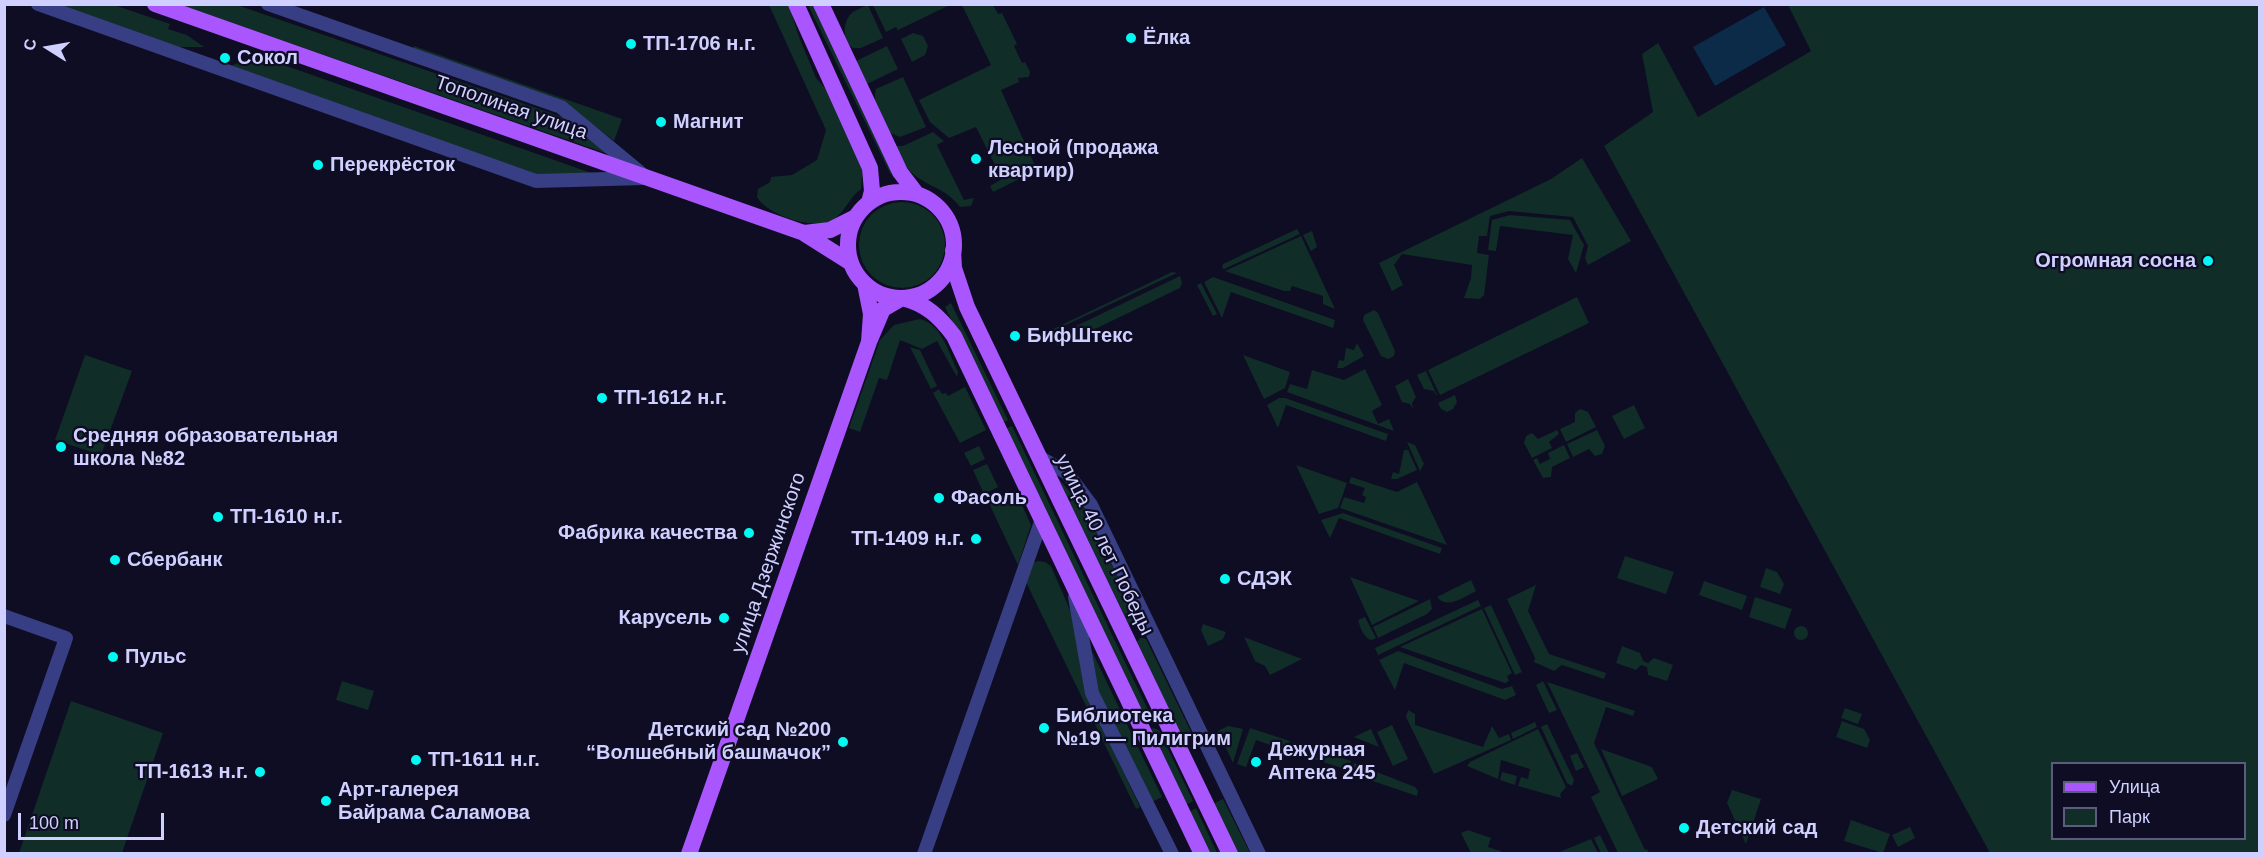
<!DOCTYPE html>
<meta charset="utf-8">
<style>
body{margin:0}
#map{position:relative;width:2264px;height:858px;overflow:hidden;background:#0e0d23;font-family:Helvetica,sans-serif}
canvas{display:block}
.frame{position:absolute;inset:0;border:6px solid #cfd0ff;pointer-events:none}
.legend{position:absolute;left:2051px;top:762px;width:195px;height:78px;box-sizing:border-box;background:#0e0d23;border:2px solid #5b5b7b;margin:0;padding:8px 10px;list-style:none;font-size:18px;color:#cfd0ff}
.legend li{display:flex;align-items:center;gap:12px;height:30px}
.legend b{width:30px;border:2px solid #5b5b7b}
.north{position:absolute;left:18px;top:18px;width:60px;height:60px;-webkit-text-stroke:4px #0e0d23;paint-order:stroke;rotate:281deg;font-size:16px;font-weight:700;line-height:24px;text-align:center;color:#cfd0ff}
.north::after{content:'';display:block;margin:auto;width:21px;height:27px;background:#cfd0ff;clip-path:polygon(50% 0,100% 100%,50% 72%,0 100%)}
.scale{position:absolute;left:18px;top:813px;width:146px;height:27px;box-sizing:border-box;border:3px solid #cfd0ff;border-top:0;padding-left:8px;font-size:18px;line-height:21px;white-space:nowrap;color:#cfd0ff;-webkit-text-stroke:4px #0e0d23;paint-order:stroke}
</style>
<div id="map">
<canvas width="2264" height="858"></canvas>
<div class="frame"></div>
<ul class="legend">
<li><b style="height:8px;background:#aa56ff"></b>Улица</li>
<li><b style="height:16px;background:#102d28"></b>Парк</li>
</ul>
<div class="north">С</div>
<div class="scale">100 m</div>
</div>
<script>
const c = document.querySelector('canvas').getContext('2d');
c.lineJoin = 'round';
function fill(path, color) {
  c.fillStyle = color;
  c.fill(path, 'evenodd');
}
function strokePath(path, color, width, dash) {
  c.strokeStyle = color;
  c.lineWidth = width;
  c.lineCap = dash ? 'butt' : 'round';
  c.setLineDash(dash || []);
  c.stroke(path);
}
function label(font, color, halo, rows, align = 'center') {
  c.font = font + ' Helvetica,sans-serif';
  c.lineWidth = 4.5;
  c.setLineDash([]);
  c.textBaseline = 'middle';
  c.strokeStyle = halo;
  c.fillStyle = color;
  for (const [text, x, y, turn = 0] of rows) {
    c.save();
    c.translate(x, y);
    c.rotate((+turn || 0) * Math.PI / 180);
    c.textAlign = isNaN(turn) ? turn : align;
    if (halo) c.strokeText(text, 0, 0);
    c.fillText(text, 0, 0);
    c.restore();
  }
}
fill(new Path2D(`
 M53,5H114L170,24L168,29L187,35L204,47H172Z
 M181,5H237L568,119L611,155Z
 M769,5H789L799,37L816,78L834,98L863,162L861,189C849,198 845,212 833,220C814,231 767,215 757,197L758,189L770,182L771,177L792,175L817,160L826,130Z
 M808,5H813L892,172L891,175Z
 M868,5L883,38L861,48H853C842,41 842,20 853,12C857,9 863,7 868,5Z
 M873,5H950L898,30L896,27L886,32Z
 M962,5H993L998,14L1002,13L1017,44L1014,46L1022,63L1025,62L1030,72L1029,77L1018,78L1019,82L1001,90L1037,170L993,192L990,186L1002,179L976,127L949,138L930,122L919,100L991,65Z
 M1788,5H2259V853H1990L1604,146L1653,112L1642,54L1658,43L1698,117L1811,51ZM2052,764H2244V838H2052Z
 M913,33L923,36L928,46L925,55L912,62L901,39Z
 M414,46L622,119L614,141L573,109L413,50Z
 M887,46L898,69L867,84L856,61Z
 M258,56L597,175L540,178L227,67Z
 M903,77L926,127L900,137L890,133C884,120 871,103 876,89Z
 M933,132L944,141L937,145L964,200L974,198L971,206L960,207C946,189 934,189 917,177C906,170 901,157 896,146H903Z
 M1582,158L1631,241L1588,265L1585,258L1588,246L1573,217L1509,211L1490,216L1487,236H1479L1477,253L1489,255L1484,295L1480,299L1464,298L1471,278L1472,265L1402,254L1394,265L1403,285L1392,291L1379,263L1551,179Z
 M859 245a43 43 0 1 1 86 0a43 43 0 1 1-86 0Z
 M1510,215L1570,220L1584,245L1576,273L1568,259L1573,235L1500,226L1496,251L1488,250L1492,220Z
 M1297,229L1300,234L1224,269L1222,268L1223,264Z
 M1312,231L1317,247L1311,251L1303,235Z
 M1301,236L1335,309L1323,304V296L1292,286L1290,291H1284L1225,271Z
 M1172,272L1177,273L1051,332V330Z
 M1180,276L1182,283L1180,288L1068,342L1057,345L1053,337Z
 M1213,277L1335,320L1333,328L1231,292L1222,318L1204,282Z
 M1201,283L1217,314L1213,316L1197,285Z
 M1577,297L1589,323L1440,395L1428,370Z
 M951,303L1008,420L1002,423L945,307Z
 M1374,310L1378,313L1395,351L1394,356L1388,359L1381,356L1363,320L1364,315Z
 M920,319C942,324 949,354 958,372L957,377L937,341L922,349L900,340L887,380L879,378L860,432L849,428L880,340L894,325Z
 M1357,343L1364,356L1343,368H1337L1339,360L1344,361L1346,348L1354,350Z
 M910,347L920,350L937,386L931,389Z
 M85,355L132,371L101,455L55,440Z
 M1243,355L1290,372L1285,388L1264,399Z
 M1365,369L1382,405L1372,411L1378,424L1389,419L1394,431L1287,392L1290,384L1307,389L1312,370L1344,380Z
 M1426,371L1437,395H1436L1434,391L1424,389L1417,375Z
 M1408,379L1416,397L1412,403L1413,409L1410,404L1402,402L1395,386Z
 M965,387L986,430L960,443L933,393L939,389L942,394L946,393L948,396Z
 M1455,395L1457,402L1453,409L1447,412L1441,409L1438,403Z
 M1279,398H1285L1388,434L1386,441L1286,405L1278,428L1267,405Z
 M1634,405L1645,428L1624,439L1612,416Z
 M1580,409L1588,412L1596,427L1566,442L1560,429L1575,422V413Z
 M1012,426L1149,712L1148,717L1143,716L1005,429Z
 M1557,430L1559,434L1549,442L1552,448L1532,458L1524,443L1526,436L1532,433L1538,439Z
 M1597,430L1605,446L1602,454L1595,456L1589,449L1573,457L1567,444Z
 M1407,442L1415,445L1424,464L1420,471Z
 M1564,445L1570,458L1552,467L1551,477L1543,478L1533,460L1537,458L1540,464L1550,459L1548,453Z
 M979,446L985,459L971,466L964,453Z
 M1404,450H1408L1417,470L1397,479H1391L1393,472L1399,474Z
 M987,464L998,487L984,494L973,470Z
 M1296,465L1347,483L1338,508L1319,514Z
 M1351,477L1397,492L1417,482L1447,545L1340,508L1344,497L1364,503L1366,497L1362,495L1365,488L1349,483Z
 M1058,478L1085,509L1138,620L1136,625H1129Z
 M1000,491L1005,502L1018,496L1031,525L1018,565L986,497Z
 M1343,513L1442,548L1440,554L1339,518L1330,538L1321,520Z
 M1625,556L1674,572L1666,594L1617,578Z
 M1038,561L1045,562L1051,566L1073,617L1086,694L1140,807L1136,809L1024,578L1033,563Z
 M1766,568L1777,572L1784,584L1780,594L1760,587Z
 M1350,577L1419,601L1372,625Z
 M1471,580L1476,591C1464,597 1447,610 1437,597Z
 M1704,581L1747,596L1742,610L1699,595Z
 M1536,585L1528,611L1549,654L1606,673L1604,679L1562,665L1554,671L1534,662L1535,658L1507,599Z
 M1755,597L1792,609L1785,629L1749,617Z
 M1430,599L1432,609L1427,614L1378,638L1373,627Z
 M1478,600L1481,606L1378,655L1375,648Z
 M1491,605L1522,672L1515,675L1484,608Z
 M1482,609L1512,673L1507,676L1509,681L1505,683L1400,647Z
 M1365,617L1376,638L1372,640C1364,639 1360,627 1358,620Z
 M1203,624L1226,632L1223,639L1208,646L1201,630Z
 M1794 633a7 7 0 1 1 14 0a7 7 0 1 1-14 0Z
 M1141,637L1146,639L1193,736L1184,741L1137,642Z
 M1244,637L1302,659L1270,675L1265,666L1255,661Z
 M1087,641L1162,797L1150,803L1096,691Z
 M1622,646L1640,653L1643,661L1648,663L1654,658L1673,665L1667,681L1648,675L1647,667L1641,665L1636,670L1616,663Z
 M1398,651L1502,689L1512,686L1516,695L1505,700L1404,663L1395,690L1379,660Z
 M342,681L374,691L368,710L336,700Z
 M1543,681L1557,710L1549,713L1536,685Z
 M1547,682L1635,711L1633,716L1606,707L1594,743L1645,850L1647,849L1649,853H1618L1591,797L1600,792Z
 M71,701L163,733L122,853H19Z
 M1845,708L1862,714L1858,724L1841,718Z
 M1408,710L1415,714V725L1483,747L1492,726L1499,738L1509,734L1511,740L1434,774L1406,717Z
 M1842,721L1864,729L1870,740L1867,748L1836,737Z
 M1535,722L1537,727L1513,739L1511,733Z
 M1547,724L1574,780L1572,786L1567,783L1541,727Z
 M1392,725L1408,759L1393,766L1377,732Z
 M1228,726L1243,729L1233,763L1218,731Z
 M1153,728L1159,730L1193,801L1186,805L1151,731Z
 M1250,728L1290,741L1285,750L1256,740L1246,767L1237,764Z
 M1371,729L1379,747L1354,737Z
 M1538,729L1566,787L1560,794L1561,798L1518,786L1521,777L1528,779L1530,769L1501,760L1498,779L1467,766L1470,762Z
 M1293,742L1351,761L1348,770L1291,752Z
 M1601,749L1652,767L1658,779L1622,796Z
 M1577,753L1584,767L1576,771L1570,756Z
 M1354,763L1415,787L1418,791L1417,796L1358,776L1359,774L1351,771Z
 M1502,772L1517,776L1515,785L1500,780Z
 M1732,790L1761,799L1746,844L1727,803Z
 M1223,799L1250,853H1237L1213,804Z
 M1196,808L1217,853H1209L1189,812Z
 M1851,820L1890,834L1883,853L1844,841Z
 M1910,827L1915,838L1898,847L1892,835Z
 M1468,830L1491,838L1488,847L1506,853H1471L1461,833Z
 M1600,835L1609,853H1601L1594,838Z
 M1591,839L1598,853H1557Z`), '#102d28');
fill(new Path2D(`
 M1764,7L1786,45L1715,86L1693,47Z`), '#0b2b49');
strokePath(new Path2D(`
 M38,4L536,181L644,178
 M268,4L561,107L643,175
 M1039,457L1067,473L1091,505L1259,854
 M1075,597L1092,693L1172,854
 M4,616L66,638L4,815
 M924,854L1042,519`), '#373e83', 14);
strokePath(new Path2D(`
 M155,4L804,233L830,230L854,218
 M796,4L870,168L872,191L869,203
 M821,4L900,172L916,193
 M848 245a53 53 0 1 1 106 0a53 53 0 1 1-106 0Z
 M805,234L851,263
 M953,250L954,268L967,307L1230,854
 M869,342L883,309L902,298C926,304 939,316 954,336L1202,854
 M689,854L869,342L871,314L865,284`), '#aa56ff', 16);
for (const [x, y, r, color] of [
 [1131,38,6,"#00faf3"],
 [631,44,6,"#00faf3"],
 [225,58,6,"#00faf3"],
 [661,122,6,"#00faf3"],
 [976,159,6,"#00faf3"],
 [318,165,6,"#00faf3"],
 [2208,261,6,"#00faf3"],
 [1015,336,6,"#00faf3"],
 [602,398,6,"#00faf3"],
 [61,447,6,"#00faf3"],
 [939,498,6,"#00faf3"],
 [218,517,6,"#00faf3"],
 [749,533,6,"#00faf3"],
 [976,539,6,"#00faf3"],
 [115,560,6,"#00faf3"],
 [1225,579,6,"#00faf3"],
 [724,618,6,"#00faf3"],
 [113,657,6,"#00faf3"],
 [1044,728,6,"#00faf3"],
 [843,742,6,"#00faf3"],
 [416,760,6,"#00faf3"],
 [1256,762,6,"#00faf3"],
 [260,772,6,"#00faf3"],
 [326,801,6,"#00faf3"],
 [1684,828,6,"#00faf3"]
]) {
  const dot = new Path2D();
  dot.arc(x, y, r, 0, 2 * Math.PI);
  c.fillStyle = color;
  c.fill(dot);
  strokePath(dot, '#0e0d23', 2);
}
label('bold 20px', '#cfd0ff', '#0e0d23', [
 ["Ёлка",1143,38],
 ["ТП-1706 н.г.",643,44],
 ["Сокол",237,58],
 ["Магнит",673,122],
 ["Лесной (продажа",988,148],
 ["квартир)",988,171],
 ["Перекрёсток",330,165],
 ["Огромная сосна",2196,261,"right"],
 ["БифШтекс",1027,336],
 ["ТП-1612 н.г.",614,398],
 ["Средняя образовательная",73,436],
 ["школа №82",73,459],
 ["Фасоль",951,498],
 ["ТП-1610 н.г.",230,517],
 ["Фабрика качества",737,533,"right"],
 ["ТП-1409 н.г.",964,539,"right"],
 ["Сбербанк",127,560],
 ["СДЭК",1237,579],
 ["Карусель",712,618,"right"],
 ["Пульс",125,657],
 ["Библиотека",1056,716],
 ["№19 — Пилигрим",1056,739],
 ["Детский сад №200",831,730,"right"],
 ["“Волшебный башмачок”",831,753,"right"],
 ["Дежурная",1268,750],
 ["Аптека 245",1268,773],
 ["ТП-1611 н.г.",428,760],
 ["ТП-1613 н.г.",248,772,"right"],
 ["Арт-галерея",338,790],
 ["Байрама Саламова",338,813],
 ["Детский сад",1696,828]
], 'left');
label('20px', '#cfd0ff', '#0e0d23', [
 ["Тополиная улица",511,108,19],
 ["улица 40 лет Победы",1104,545,64],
 ["улица Дзержинского",769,563,-71]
]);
</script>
